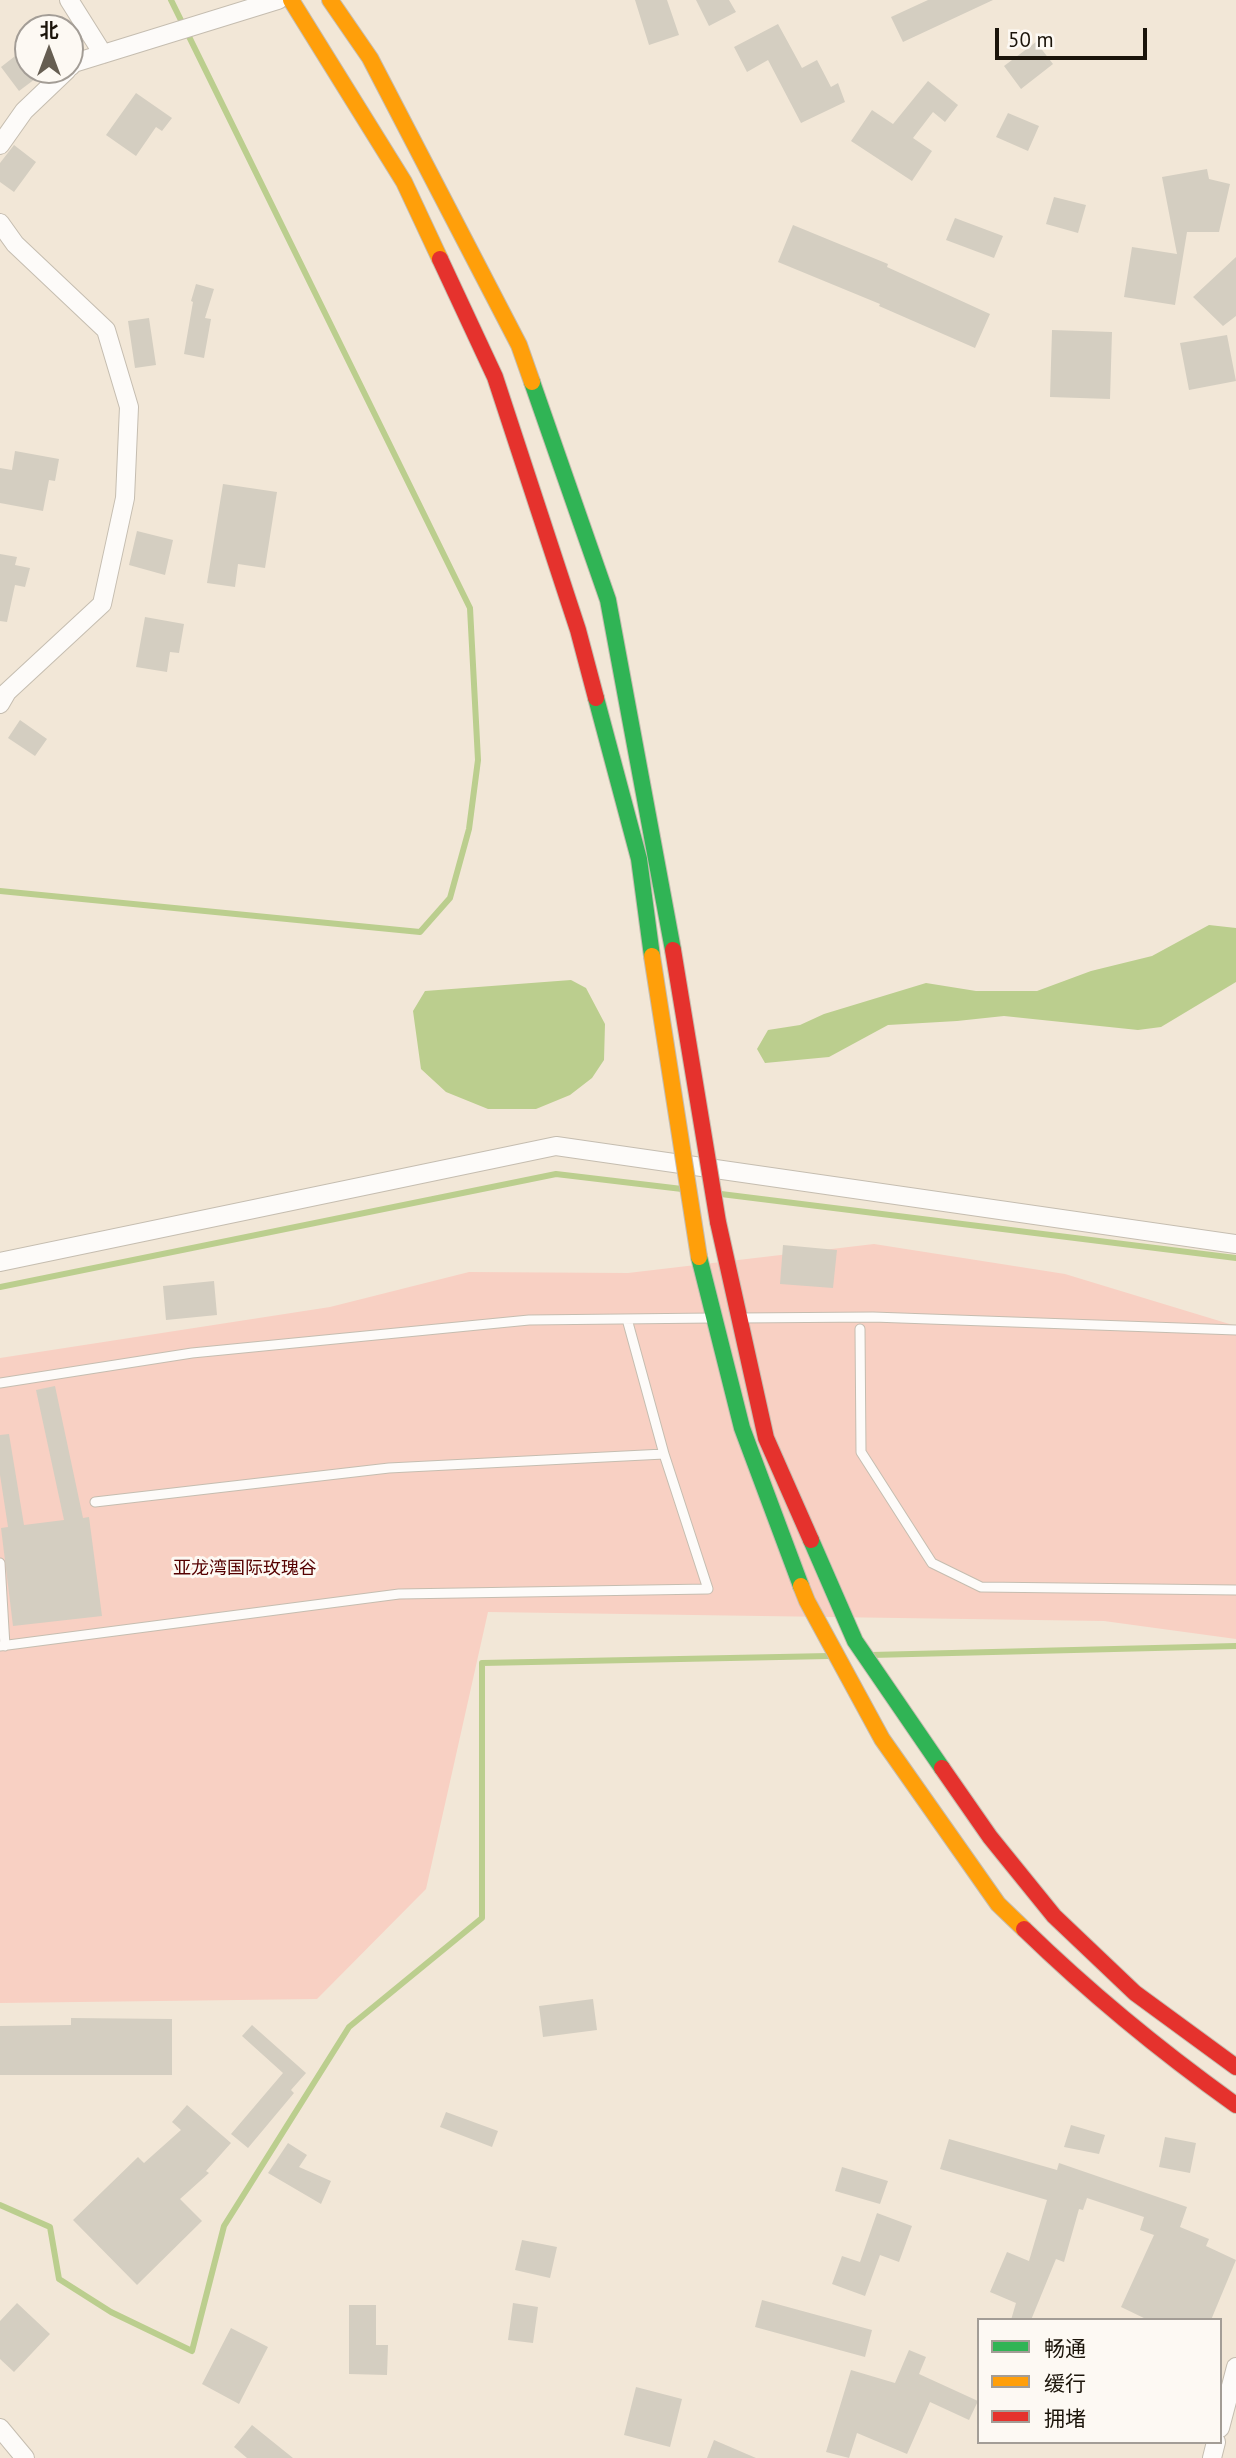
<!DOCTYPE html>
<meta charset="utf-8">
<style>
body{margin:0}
#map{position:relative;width:1236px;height:2458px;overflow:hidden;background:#f2e7d7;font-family:"PT Sans","Noto Sans SC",sans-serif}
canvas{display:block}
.legend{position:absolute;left:977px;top:2318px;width:245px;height:126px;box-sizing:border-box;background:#fdf9f3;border:2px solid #a39d96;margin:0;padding:9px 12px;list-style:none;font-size:21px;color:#1b140a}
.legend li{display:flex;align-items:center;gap:14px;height:35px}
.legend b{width:35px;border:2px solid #a39d96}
.north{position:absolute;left:14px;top:14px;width:70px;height:70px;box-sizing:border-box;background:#fdf9f3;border:2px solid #a39d96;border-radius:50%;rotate:0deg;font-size:19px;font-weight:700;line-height:28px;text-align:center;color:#1b140a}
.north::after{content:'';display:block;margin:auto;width:24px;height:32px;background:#665e52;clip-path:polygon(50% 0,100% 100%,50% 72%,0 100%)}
.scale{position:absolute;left:995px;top:28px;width:152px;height:32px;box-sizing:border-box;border:4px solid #1b140a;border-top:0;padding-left:9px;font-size:21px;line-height:24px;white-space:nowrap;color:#1b140a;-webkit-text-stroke:5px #fdf9f3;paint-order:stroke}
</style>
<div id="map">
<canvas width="1236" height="2458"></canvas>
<ul class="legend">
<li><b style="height:9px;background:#30b455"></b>畅通</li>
<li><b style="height:9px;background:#ff9f0a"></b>缓行</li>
<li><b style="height:9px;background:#e5322d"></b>拥堵</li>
</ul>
<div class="north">北</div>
<div class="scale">50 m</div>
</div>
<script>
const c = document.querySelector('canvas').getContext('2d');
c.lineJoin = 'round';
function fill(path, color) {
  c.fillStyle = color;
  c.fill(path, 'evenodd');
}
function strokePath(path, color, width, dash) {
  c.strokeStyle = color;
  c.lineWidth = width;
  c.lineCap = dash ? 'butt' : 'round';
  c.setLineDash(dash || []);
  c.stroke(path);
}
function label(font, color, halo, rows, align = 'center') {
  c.font = font + ' "PT Sans","Noto Sans SC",sans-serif';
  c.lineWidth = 6;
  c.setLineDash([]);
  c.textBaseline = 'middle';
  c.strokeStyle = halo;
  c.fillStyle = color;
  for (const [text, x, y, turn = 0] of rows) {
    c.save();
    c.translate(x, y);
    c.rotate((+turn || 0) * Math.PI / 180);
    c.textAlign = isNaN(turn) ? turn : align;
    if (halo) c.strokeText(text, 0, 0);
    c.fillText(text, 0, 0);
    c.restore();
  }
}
fill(new Path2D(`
 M874,1244L1065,1274L1236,1326V1639L1104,1621L488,1612L426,1889L317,1999L0,2003V1358L330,1307L469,1272L628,1273Z`), '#f8d0c3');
fill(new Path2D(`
 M1209,925L1236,928V982L1161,1027L1138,1030L1004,1016L957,1021L888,1025L829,1057L765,1063L757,1049L768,1030L800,1025L824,1014L926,983L976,991H1037L1091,971L1152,956Z
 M571,980L586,988L605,1024L604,1060L592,1078L570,1095L536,1109H488L446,1092L421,1069L413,1011L425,991Z`), '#bbce8e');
strokePath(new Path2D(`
 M0,891L420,932L450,898L469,829L478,760L470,608L171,0
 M721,1194L1236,1258
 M0,1287L556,1174L682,1189
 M871,1655L1236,1646
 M0,2205L50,2227L59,2279L111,2312L192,2351L224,2226L349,2027L482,1918V1663L829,1656`), '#bbce8e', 6);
fill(new Path2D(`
 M635,0H667L679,35L649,45Z
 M696,0H729L736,12L709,26Z
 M928,0H993L903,42L891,17Z
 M778,24L802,68L817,60L831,87L838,83L845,102L801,123L768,60L747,72L734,47Z
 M1036,42L1053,64L1021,89L1004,66Z
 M28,46V70H47L19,91L1,67Z
 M928,81L958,105L945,122L933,112L913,138L932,151L912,181L851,141L872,110L893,124Z
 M136,93L172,118L162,131L156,127L136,156L106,135Z
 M1008,113L1039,126L1028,151L996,137Z
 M14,145L36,162L14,192L0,182V163Z
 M1207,169L1209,179L1230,184L1219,232H1187L1175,305L1124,297L1132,247L1177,254L1162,177Z
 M1054,197L1086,205L1078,233L1046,224Z
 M955,218L1003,236L994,258L946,240Z
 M793,225L888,264L887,267L990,314L975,348L879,306L880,304L778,262Z
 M1236,257V316L1223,326L1193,297Z
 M196,284L214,289L205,318L211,319L204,358L184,354L193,302L191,301Z
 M149,318L156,365L135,368L128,321Z
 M1052,330L1112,332L1110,399L1050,397Z
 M1227,335L1236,381L1189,390L1180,343Z
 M15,451L59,459L55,481L49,480L43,511L0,503V468L12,470Z
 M223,484L277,492L265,568L238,564L235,587L207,583Z
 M137,531L173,540L165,575L129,565Z
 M0,554L17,557L15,565L30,568L25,587L15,585L7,622L0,621Z
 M145,617L184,624L179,653L170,652L167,672L136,667Z
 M20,720L47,739L35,756L8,738Z
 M783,1245L837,1250L833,1288L780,1284Z
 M214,1281L217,1315L166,1320L163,1286Z
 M55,1386L83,1518L89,1517L102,1616L13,1626L1,1528L8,1527L0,1475V1435L9,1434L24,1525L64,1520L36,1390Z
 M593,1999L597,2030L543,2037L539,2006Z
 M71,2018L172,2019V2075H0V2026L71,2025Z
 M252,2025L306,2073L291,2090L294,2093L248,2148L231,2134L283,2073L242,2036Z
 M187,2105L231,2143L206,2171L209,2173L180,2199L202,2221L137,2285L73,2220L138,2157L144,2163L181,2130L172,2122Z
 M446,2112L498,2131L492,2147L440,2127Z
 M1071,2125L1105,2135L1099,2154L1064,2147Z
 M1165,2137L1196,2143L1190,2173L1159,2167Z
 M949,2139L1057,2170L1059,2163L1187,2207L1180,2227L1209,2239L1206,2246L1236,2260L1211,2320H1148L1121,2307L1154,2235L1140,2230L1144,2217L1087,2198L1083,2210L1079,2209L1064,2262L1056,2259L1031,2320H1011L1016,2303L990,2292L1007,2252L1029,2261L1047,2200L940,2169Z
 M288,2143L307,2155L299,2167L331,2181L321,2204L268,2173Z
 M842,2167L888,2181L880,2204L835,2191Z
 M877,2213L912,2226L899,2262L880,2255L865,2296L832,2284L842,2256L860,2262Z
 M522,2240L557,2247L550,2278L515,2270Z
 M762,2300L872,2330L865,2357L755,2327Z
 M17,2303L50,2334L14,2372L0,2359V2321Z
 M513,2303L538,2307L533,2343L508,2340Z
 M349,2305H376V2345H388L387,2375L349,2374Z
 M231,2328L268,2347L239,2404L202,2384Z
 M909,2350L926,2357L919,2374L978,2401L969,2420L930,2402L907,2454L857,2433L849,2458L826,2452L851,2370L895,2383Z
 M636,2387L682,2399L670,2447L624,2435Z
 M252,2425L293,2458H247L234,2447Z
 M714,2440L756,2458H707Z`), '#d4cec1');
const lane = new Path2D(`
 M740,1318L873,1317L1236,1330
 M627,1319L664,1454
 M860,1329L861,1452L932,1563L981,1587L1236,1590
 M0,1383L192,1353L529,1320L712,1318
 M0,1563L5,1646
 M0,1646L399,1594L708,1589L664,1454L389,1468L95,1502`);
const street = new Path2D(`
 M69,0L103,54
 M70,67L74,63L278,0
 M0,145L24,111L67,70
 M0,223L15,244L106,330L129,407L125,498L102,604L7,692L0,704
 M0,1262L556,1146L1236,1244
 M0,2428L25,2458
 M1220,2428L1236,2367
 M1212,2458L1216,2442`);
const fast = new Path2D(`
 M532,382L608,600L673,950
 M596,698L639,859L652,956
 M699,1257L742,1428L801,1586
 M811,1540L855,1641L942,1768`);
const slow = new Path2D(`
 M291,0L404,182L440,259
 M330,0L370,58L519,345L532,382
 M801,1586L807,1601L882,1739L998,1904L1024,1929`);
const jam = new Path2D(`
 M440,259L495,377L578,630L596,698
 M718,1222L766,1438L811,1540
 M942,1768L990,1837L1054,1916L1135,1993L1236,2067
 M1024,1929C1092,1995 1159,2050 1236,2105`);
strokePath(lane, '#c5bdb0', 11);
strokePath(street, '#c5bdb0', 20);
strokePath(fast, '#c5bdb0', 18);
strokePath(slow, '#c5bdb0', 18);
strokePath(jam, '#c5bdb0', 18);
strokePath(lane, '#fdfbf9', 9);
strokePath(street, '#fdfbf9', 18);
strokePath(fast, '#30b455', 16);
strokePath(slow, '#ff9f0a', 16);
strokePath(jam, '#e5322d', 16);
const slowBridge = new Path2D(`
 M652,956L699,1257`);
const jamBridge = new Path2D(`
 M673,950L718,1222`);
strokePath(slowBridge, '#c5bdb0', 18, []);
strokePath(jamBridge, '#c5bdb0', 18, []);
strokePath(slowBridge, '#ff9f0a', 16);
strokePath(jamBridge, '#e5322d', 16);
label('18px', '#500', '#fdf9f3', [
 ["亚龙湾国际玫瑰谷",245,1569]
]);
</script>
